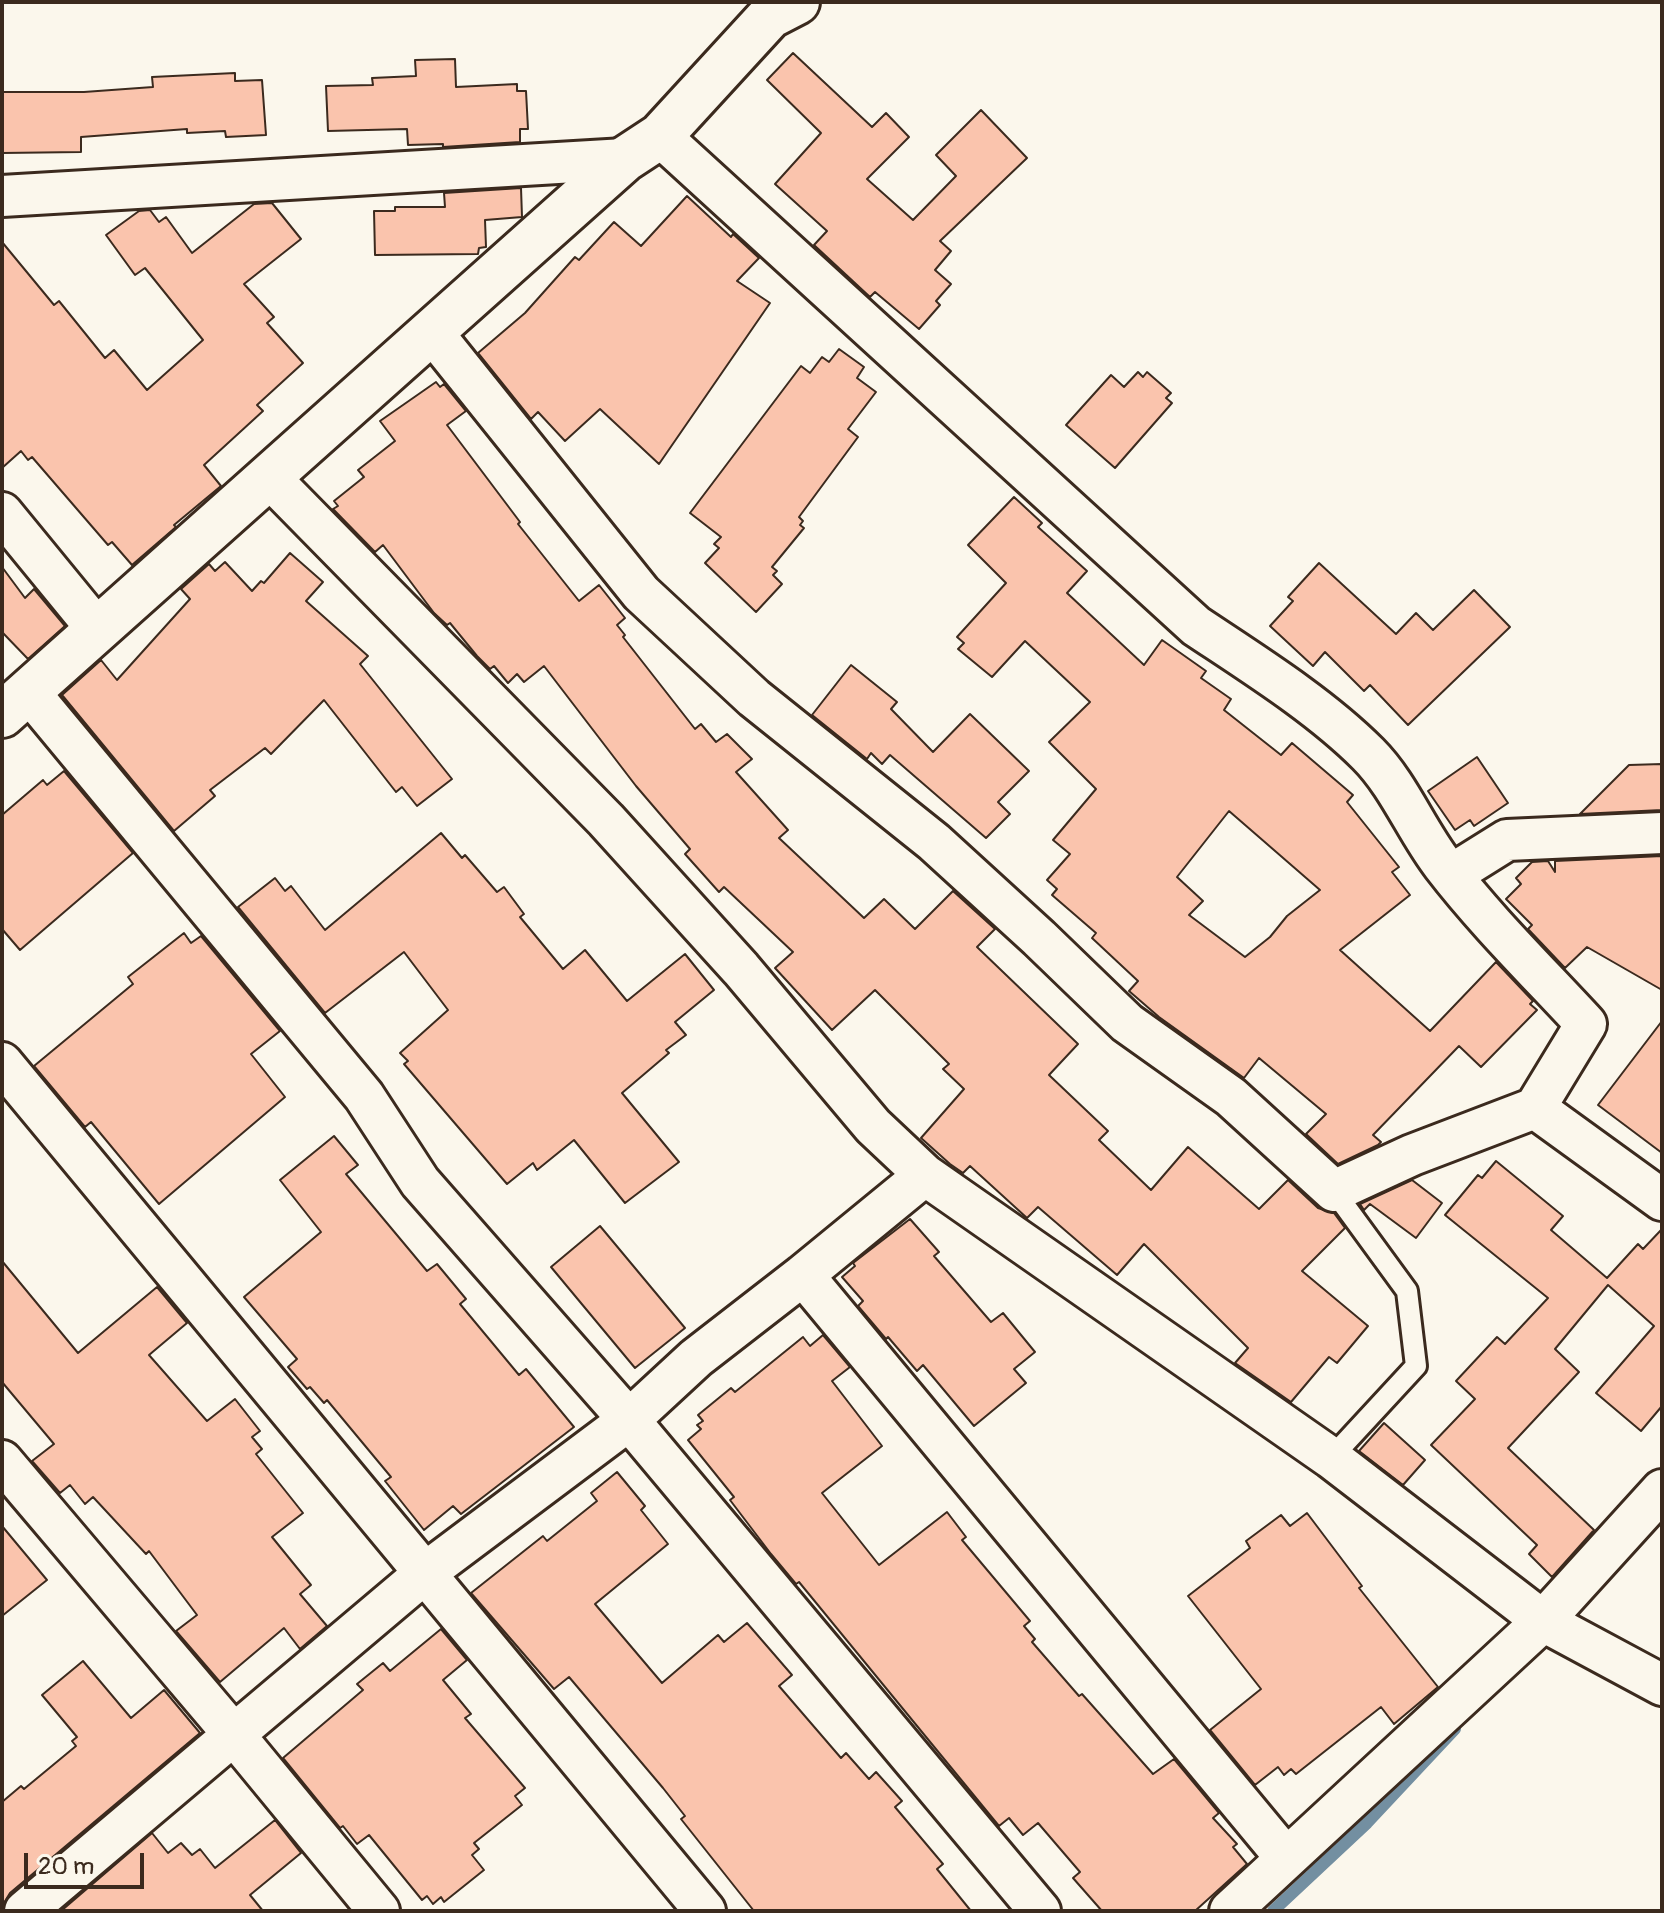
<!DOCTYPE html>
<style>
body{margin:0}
#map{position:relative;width:1664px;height:1913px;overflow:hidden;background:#fbf7ec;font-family:Pangolin,sans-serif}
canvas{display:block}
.frame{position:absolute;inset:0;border:4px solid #3b2a1e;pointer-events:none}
.scale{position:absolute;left:24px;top:1853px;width:120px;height:36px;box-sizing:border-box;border:4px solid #3b2a1e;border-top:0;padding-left:10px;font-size:24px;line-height:28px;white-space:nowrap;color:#3b2a1e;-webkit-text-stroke:6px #fbf7ec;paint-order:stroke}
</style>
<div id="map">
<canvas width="1664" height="1913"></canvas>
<div class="frame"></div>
<div class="scale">20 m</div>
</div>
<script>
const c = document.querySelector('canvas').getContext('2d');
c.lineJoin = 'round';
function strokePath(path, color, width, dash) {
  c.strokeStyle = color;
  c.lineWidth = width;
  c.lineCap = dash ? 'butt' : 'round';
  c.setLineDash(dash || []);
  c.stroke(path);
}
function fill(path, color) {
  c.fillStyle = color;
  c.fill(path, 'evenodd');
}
strokePath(new Path2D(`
 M1273,1911L1367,1823L1455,1729`), '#738fa1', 12);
const building = new Path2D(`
 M793,53L872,127L886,113L909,137L867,179L913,220L956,176L936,155L981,110L1027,158L940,241L951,251L935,270L951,284L936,301L940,305L919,329L875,292L870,297L814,245L827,231L775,184L821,133L767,80Z
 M455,59L456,87L517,84V91H526L528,129H520V142L443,147V144L408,145L407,129L328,131L326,86L373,85L372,78L416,76L415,60Z
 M235,73V81L262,80L266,135L226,137L225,131L187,133V129L81,137V152L2,153V92H84L153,87L152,77Z
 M521,188L522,217L485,220L486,247L479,248L478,254L375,255L374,211H395V207H445L444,193Z
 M687,196L731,237L733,234L759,258L737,281L770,303L659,464L600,409L565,441L538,412L531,419L478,353L525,313L575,257L579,260L614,222L641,246Z
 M272,203L301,239L244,284L274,317L267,323L303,363L257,405L263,411L204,465L221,486L174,525L176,527L132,565L112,542L108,545L32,457L28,460L21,451L2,468V242L54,305L59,301L105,358L114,350L147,390L203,340L145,268L135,275L106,235L139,211L150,210L159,222L166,217L192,253L254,204Z
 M839,349L864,367L857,378L876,392L848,429L858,437L799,517L803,521L800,525L804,528L772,567L777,571L773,575L782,584L756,612L705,563L719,548L714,544L721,537L690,513L801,366L810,373L822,357L829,362Z
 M1138,372L1143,377L1147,372L1171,393L1166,398L1172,403L1115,468L1066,425L1111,375L1124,387Z
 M436,382L440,387L444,384L466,411L447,425L520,522L518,524L579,601L599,585L625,618L617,625L625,635L623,637L695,729L701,724L716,742L727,734L752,759L736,772L788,830L779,838L864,918L884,899L915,929L953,891L995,929L977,947L1078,1044L1049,1075L1108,1131L1099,1140L1151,1190L1188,1147L1259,1209L1288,1180L1318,1208L1334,1213L1345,1228L1302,1271L1368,1326L1337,1363L1329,1357L1291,1402L1235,1363L1248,1348L1144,1244L1117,1275L1038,1207L1027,1218L970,1166L963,1173L950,1164L921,1138L964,1089L943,1069L949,1064L875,990L832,1030L775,968L793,952L724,887L719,892L685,854L690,849L636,786L544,666L524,682L517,674L508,683L494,666L490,669L477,656L450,623L447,625L434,613L383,545L375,552L333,509L338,506L334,501L364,477L358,470L395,441L380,421Z
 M1014,497L1042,523L1038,527L1087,571L1067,593L1144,665L1162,640L1206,671L1201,678L1231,699L1224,710L1281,755L1292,743L1353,795L1347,802L1399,867L1392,872L1410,895L1340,950L1430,1031L1496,962L1533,1001L1530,1004L1537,1010L1481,1067L1459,1046L1373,1135L1381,1142L1378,1145L1338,1164L1306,1134L1326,1114L1259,1058L1244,1078L1159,1017L1129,991L1138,981L1092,938L1096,933L1052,895L1057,889L1047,880L1070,854L1053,840L1096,789L1049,742L1090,702L1025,641L992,677L958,649L964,643L957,637L1006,583L968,545ZM1229,811L1320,890L1287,916L1270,937L1245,957L1189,915L1203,901L1177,877Z
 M290,553L323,582L306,601L368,656L360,664L452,779L417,806L402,787L396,792L324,700L271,754L265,748L210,790L215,796L174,831L62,695L101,660L117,680L190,599L181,589L209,564L215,571L225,562L252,591L261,581L264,583Z
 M1319,563L1396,634L1416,613L1433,630L1474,590L1510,627L1408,725L1370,685L1364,691L1325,652L1313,666L1270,626L1293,601L1288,597Z
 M2,567L25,598L34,589L65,626L28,659L2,632Z
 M851,665L897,702L891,709L933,752L970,714L1029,771L998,802L1010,814L986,838L890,755L882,764L871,753L867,759L812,715Z
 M1477,757L1508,803L1474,826L1470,820L1455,830L1428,791Z
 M1662,764V810L1580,814L1629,765Z
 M64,771L133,853L20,950L2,929V815L43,780L47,785Z
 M441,833L462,858L465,855L497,892L504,887L524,914L520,917L563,969L585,950L627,1001L685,954L714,990L675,1022L686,1035L666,1050L669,1053L622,1093L679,1162L625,1203L574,1140L537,1170L533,1163L507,1184L404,1064L408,1061L400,1053L448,1010L404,952L325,1013L238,907L275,878L285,891L291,886L325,930Z
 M1662,856V990L1587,947L1565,968L1528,929L1532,925L1506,899L1521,884L1516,878L1532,862L1548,861L1555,872V861Z
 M184,933L191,943L201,936L280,1031L251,1054L285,1097L159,1204L91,1122L85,1127L34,1066L133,984L128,977Z
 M1662,1021V1153L1598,1105Z
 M334,1136L358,1165L346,1174L427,1271L437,1264L466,1299L460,1304L519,1375L526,1369L574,1427L461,1514L453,1506L424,1530L385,1481L391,1477L327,1400L324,1403L310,1387L307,1389L288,1367L297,1359L244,1297L321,1232L280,1180Z
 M1496,1161L1563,1216L1551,1230L1607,1278L1638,1244L1643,1249L1662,1229V1406L1641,1431L1596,1393L1654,1326L1608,1285L1555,1349L1579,1372L1508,1448L1594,1530L1552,1577L1529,1554L1537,1545L1431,1445L1475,1399L1456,1381L1497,1337L1505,1344L1548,1298L1445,1215L1478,1175L1482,1178Z
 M1412,1180L1442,1203L1416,1238L1370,1204L1364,1210L1360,1204Z
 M910,1219L939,1252L934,1256L991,1322L1003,1313L1035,1352L1014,1369L1026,1383L974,1426L923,1365L917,1371L888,1337L886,1339L858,1306L863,1301L842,1277L855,1266L853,1263Z
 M600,1226L685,1328L635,1368L551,1267Z
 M2,1261L78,1353L157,1287L187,1323L149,1355L207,1421L235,1399L260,1431L252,1437L262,1449L256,1454L303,1513L272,1537L311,1585L300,1594L327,1626L300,1649L284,1628L220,1682L176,1631L197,1615L149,1551L146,1554L93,1497L85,1504L70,1485L60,1493L32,1461L54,1444L2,1382Z
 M823,1335L850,1367L832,1381L882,1446L822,1493L879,1565L947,1512L966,1537L962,1540L1030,1621L1024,1626L1035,1639L1032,1642L1079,1696L1082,1694L1153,1774L1174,1759L1219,1813L1213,1818L1237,1844L1233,1847L1247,1864L1195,1911H1102L1073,1878L1080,1872L1038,1823L1023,1835L1009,1818L999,1826L799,1582L796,1584L771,1554L730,1500L734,1497L688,1440L701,1429L697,1425L703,1421L698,1415L731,1388L735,1392L803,1337L810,1346Z
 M1384,1423L1425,1460L1403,1485L1359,1451Z
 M617,1472L645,1506L641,1510L668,1544L595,1604L662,1683L718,1635L724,1642L747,1623L792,1675L779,1686L841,1758L846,1753L869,1779L876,1772L902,1801L895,1807L943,1864L937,1869L971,1911H754L681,1819L685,1816L663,1788L569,1677L554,1689L471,1593L543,1536L547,1541L597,1501L591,1493Z
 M1307,1513L1362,1586L1359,1588L1438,1687L1394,1724L1381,1707L1296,1774L1291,1769L1284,1775L1278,1767L1255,1785L1210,1730L1261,1689L1188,1596L1250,1548L1246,1541L1281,1515L1290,1526Z
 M2,1526L47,1580L2,1616Z
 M441,1629L467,1660L443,1680L471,1714L465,1718L525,1788L515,1796L522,1805L474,1843L479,1849L472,1855L484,1870L444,1902L441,1897L433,1904L427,1896L422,1900L369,1835L357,1844L343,1826L340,1828L283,1758L363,1690L357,1684L383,1663L390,1671Z
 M83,1661L131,1718L164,1690L200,1733L10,1893L4,1903L2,1911V1802L21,1786L24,1789L76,1746L72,1741L77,1737L42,1695Z
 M275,1820L301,1853L250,1895L263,1911H61L152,1833L168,1853L181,1843L192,1855L200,1849L215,1868Z`);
fill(building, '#fac4ad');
strokePath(building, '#3b2a1e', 2);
const service = new Path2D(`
 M1331,1458L1416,1366L1407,1291L1334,1191`);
const minor = new Path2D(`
 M2,196L625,159
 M432,332L641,593L754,698L934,842L1039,938L1127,1023L1231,1097L1334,1191L1412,1155L1535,1108L1586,1024C1538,972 1486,921 1443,865C1416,830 1399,785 1368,754C1319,705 1253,664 1196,626L660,136
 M270,478L606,820L741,969L873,1126L925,1175L1331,1458L1543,1621L1662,1685
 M2,513L97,629
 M29,692L364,1096L420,1182L629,1420L1040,1911
 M1451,875L1507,840L1662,833
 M2,1063L705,1911
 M1535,1108L1662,1200
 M803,1275L1286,1858
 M2,1461L235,1736L379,1911
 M25,1911L425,1573L629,1420L696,1358L803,1275L925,1175
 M1230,1911L1543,1621L1662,1490`);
const tertiary = new Path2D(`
 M2,715L625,159L660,136L770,16L797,2`);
strokePath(service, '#3b2a1e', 26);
strokePath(minor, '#3b2a1e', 46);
strokePath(tertiary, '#3b2a1e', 50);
strokePath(service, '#fbf7ec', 20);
strokePath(minor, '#fbf7ec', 40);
strokePath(tertiary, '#fbf7ec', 44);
</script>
